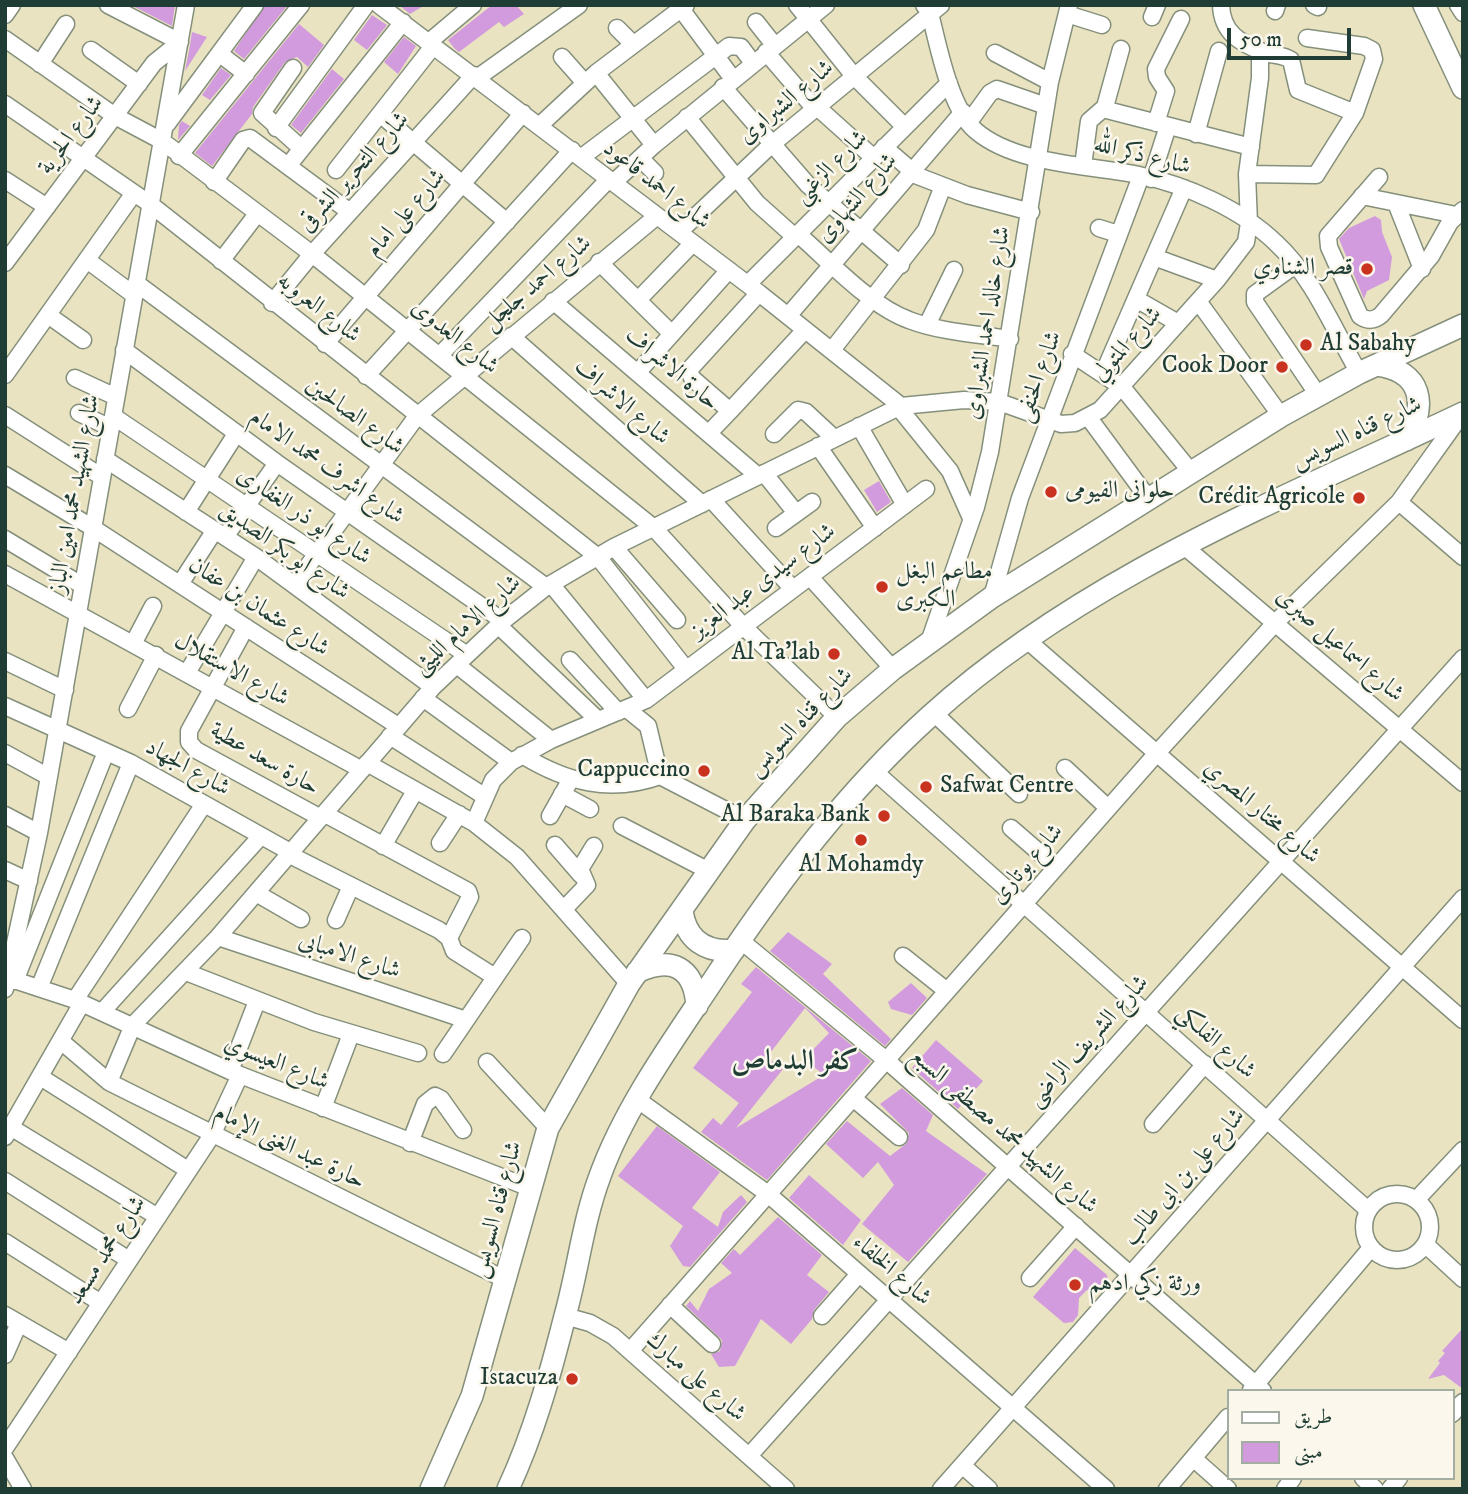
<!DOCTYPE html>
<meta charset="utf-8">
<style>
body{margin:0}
#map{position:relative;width:1468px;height:1494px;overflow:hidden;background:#eae3c2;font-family:"IM FELL DW Pica",Amiri,serif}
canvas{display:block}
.frame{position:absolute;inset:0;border:7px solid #1f3d34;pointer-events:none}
.legend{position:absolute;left:1227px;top:1389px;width:228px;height:91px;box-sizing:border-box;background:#fbf7ec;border:2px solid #a3ada2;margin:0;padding:9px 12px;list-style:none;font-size:21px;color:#1f3d34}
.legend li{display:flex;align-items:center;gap:14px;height:35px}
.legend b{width:35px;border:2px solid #a3ada2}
.scale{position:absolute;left:1227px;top:28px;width:124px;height:32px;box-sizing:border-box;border:4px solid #1f3d34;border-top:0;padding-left:9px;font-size:21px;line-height:24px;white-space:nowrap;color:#1f3d34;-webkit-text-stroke:5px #fbf7ec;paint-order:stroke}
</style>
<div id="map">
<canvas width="1468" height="1494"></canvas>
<div class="frame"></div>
<ul class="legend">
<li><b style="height:9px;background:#fff"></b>طريق</li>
<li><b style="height:19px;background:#d19bde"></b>مبنى</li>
</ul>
<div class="scale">50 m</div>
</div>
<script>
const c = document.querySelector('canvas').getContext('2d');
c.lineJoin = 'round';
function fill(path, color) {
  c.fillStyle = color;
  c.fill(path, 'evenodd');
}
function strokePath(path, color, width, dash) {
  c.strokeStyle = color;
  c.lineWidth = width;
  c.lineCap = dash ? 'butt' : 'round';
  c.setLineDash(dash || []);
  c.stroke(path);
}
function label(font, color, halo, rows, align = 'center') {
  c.font = font + ' "IM FELL DW Pica",Amiri,serif';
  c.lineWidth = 5;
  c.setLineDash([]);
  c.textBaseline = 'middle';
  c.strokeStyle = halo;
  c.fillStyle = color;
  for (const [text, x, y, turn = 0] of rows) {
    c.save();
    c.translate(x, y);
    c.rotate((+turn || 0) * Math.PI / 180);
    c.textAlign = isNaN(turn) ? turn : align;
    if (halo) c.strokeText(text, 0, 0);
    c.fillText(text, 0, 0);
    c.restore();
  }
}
fill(new Path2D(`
 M131,5H175L172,26Z
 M265,5L287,6L244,59L234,51Z
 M399,5H425L410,14Z
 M492,5H516L524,14L504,27L499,22L459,52L455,49L448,40Z
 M372,15L387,25L367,50L354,40Z
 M299,24L324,45L308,67L297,57L285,62L253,107L252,114L212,166L195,153Z
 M192,32L207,37L185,71L190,45Z
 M404,37L416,46L398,74L384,62Z
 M221,68L231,75L210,100L202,95Z
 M332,69L344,79L301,133L291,125Z
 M182,121L190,126L178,140L179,125Z
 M1375,216L1381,220L1382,232L1392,257L1389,280L1367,291L1364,299L1339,239L1349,228Z
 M879,481L891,502L877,512L864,490Z
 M788,932L832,964L823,974L891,1039L885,1046L770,951Z
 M756,967L871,1061L767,1180L701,1132L713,1118L721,1125L739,1103L693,1068L752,992L741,984ZM805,1008L829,1033L804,1059L824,1075L736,1128L783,1069L767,1057Z
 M911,983L927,998L912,1015L891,1009L888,1002Z
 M936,1040L983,1081L958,1109L912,1068Z
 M902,1088L933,1115L926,1131L987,1174L908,1262L862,1224L894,1185L878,1162L863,1178L826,1144L847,1121L890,1156L906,1144L909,1133L880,1104Z
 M657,1126L720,1172L692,1208L718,1227L723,1212L741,1195L747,1202L690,1267L683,1266L670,1246L683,1226L618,1176Z
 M809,1175L861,1220L843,1245L789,1198Z
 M778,1217L822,1255L807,1275L829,1292L814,1310L812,1319L791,1344L761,1319L735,1366L719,1367L711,1354L720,1351L722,1340L686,1306L690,1301L698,1311L709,1289L732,1273L721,1263L734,1249L740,1255Z
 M1075,1248L1107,1275L1108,1283L1102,1290H1087L1079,1298L1078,1315L1073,1322L1064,1323L1033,1297Z
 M1463,1328V1389L1444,1375L1428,1379L1440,1363L1438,1361L1445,1353L1442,1351Z`), '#d19bde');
const minor = new Path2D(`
 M379,5L759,293L901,406
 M797,5L854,76L905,127
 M924,5L930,13C938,45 950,109 976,131C1016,165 1090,165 1139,175C1186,185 1241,209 1276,243C1313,277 1334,330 1359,373
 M1221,5C1222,33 1240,43 1263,52C1273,56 1282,54 1291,60L1298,90L1355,113
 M1314,5L1318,7
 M1458,5L1463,13
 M681,9L733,79
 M1275,11L1277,5
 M1067,14L1102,25
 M5,15L12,5
 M1152,17L1157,5
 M756,22L775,46
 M617,28L633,44
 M5,39L115,116L162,141L312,254L654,528L743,626L837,717
 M429,42L473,5
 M91,50L139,84
 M766,52L815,109
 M995,53L1050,82
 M220,54L246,74
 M562,57L585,83
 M40,64L66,24
 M293,68L262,113L301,148
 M596,73L654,145
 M477,78L579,5
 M723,87L808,185L901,265
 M5,104L150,204L598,557L686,669
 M817,107L874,158
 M1103,109L1251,147
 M380,114L507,222
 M687,117L757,203L795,237
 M969,122L990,93L997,89L1046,106
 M1156,123L1166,91L1157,77L1156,69L1181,19
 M167,124L255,5
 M539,126L596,73L686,5
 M276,128L366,5
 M1196,134L1219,51
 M884,147L912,171
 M179,156L301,5
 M582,157L729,46L741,47L753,63
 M640,158L655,173
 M288,166L403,22
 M1083,166L1089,121L1105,107L1121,49
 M336,170L434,45
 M910,173L967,195L1031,212
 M1247,174L1316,175L1355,113L1374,59L1372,50L1364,46L1307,38
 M1379,177L1328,236L1329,247L1360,316C1367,321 1374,321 1381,315L1431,256L1450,222L1463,210
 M1151,179L1168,126
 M5,180L47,207
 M214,182L243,140L250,138L350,212
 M613,183L654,145L826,5
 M1362,196L1456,215
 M1396,203L1422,269
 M1099,228L1118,234
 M679,232L771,145L941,5
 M798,234C829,261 870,306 909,320C940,332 977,334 1010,339
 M1154,257L1217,280
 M87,260L134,295
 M221,261L257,214
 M599,262L672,334
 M5,263L154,63L180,42L108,5
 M1295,265L1255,294V302L1318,395
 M136,283L546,587
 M748,284L949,83
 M1136,299L1178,323
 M638,300L693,243
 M553,301L758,476
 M1198,301L1281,416
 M272,303L312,254L474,75
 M48,315L83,340
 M788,316L963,112
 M927,325L954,270
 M511,336L702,504
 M325,344L523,113
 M124,350L277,463L503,621
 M832,350L926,230L943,186
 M1072,354L1122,387L1191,472
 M439,356L609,179
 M638,372L729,270
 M1103,374L1184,188
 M5,375L134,193
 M366,376L572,150
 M75,378L116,397
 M899,408L950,471L971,518
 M730,411L805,330
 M79,413L111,428
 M5,415L102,477
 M113,416L467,655
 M1089,418L1148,498
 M859,426L905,505
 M709,433L730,411L692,378L689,370L759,293
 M774,434L798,410L806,412L834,438
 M818,446L875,528
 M105,459L256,557L433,687
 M764,473L796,513
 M5,475L93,528L398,726
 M711,499L793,589
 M1399,502L1463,557
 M186,512L236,434
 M776,528L812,502
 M225,537L277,463
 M5,539L83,586
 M1184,546L1463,783
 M614,547L677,620
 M5,574L362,770
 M810,577L893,669
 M180,584L215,530
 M551,584L646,700
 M294,585L417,416L657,216
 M992,597L1020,498L1141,176
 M498,625L598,720
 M246,627L189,731V742L196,750L321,818
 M1028,641L1463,1020
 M929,642L976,507L990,452L1050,82L1069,5
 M133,644L153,606
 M570,660L618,712
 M5,661L65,690
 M457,665L551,740
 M187,673L256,557
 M423,698L511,762
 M5,706L131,763L292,853
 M128,709L156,655
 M627,709L648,726L660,776L745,820
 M933,712L1019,794
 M390,736L484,796
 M5,753L49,777
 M522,755C566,782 610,794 660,776
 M367,763L474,823L517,857L629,984
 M1065,768L1108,808
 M874,771L1368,1210
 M562,794L590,809
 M325,814L468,891L470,897L449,938
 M5,815L39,833
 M550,816L571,779
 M474,823L493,780L511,762L551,740L646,700L926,489
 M622,826L709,871
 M1011,828L1056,867
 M440,843L459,814
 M555,845L581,875
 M383,846L415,791
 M290,855L439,930L449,938L454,951L495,977
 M5,870L29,881
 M256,893L301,919
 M565,908L587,885L580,869L594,846
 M336,920L351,886
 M218,937L466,1020
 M740,940L886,1060L1263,1391
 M903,956L947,991
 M186,972L314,1022L418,1053
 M5,977L75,1000L230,1071L530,1188
 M15,981L106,752
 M39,988L131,763
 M5,989L39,833L186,5
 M75,1000L204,804
 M102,1012L261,836
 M62,1042L109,1082L506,1280
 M443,1054L522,938
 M487,1062L548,1128
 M230,1071L257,1001
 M42,1078L188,1170
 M109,1082L133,1025L218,937L433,687L503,621L546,587L614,547L901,406L964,400L999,402L1061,424L1075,423L1100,410L1217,280L1246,242L1249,223L1247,174L1260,78V52
 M853,1098L899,1137
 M638,1100L768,1194L1106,1489
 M323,1108L351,1034
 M1153,1124L1205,1064
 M12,1128L158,1217
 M5,1137L82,1003
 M410,1143L425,1104L435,1096L441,1099L463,1130
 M5,1181L129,1260
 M1364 1227a33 33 0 1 1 66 0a33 33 0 1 1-66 0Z
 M1417,1199L1463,1150
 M5,1242L101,1303
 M1426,1245L1463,1279
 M1030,1278L1076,1226
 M670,1305L712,1344
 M5,1315L69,1352
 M565,1316L590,1323L613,1336L786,1489
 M822,1316L859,1274
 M630,1351L1157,753L1276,622L1399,502L1462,414
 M5,1355L19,1323
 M1251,1390L1371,1248
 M1452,1414L1463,1402
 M5,1448L212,1135L240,1075
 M749,1456L1463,658
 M5,1458L23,1489
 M1193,1458L1228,1489
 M962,1465L989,1489
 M1363,1478L1375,1489
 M941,1489L1463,898
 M1167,1489L1228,1417
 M1285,1489L1293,1478
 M1390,1489L1399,1478`);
const major = new Path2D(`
 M1424,5L1463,88
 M1377,365C1422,371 1428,405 1406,440
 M682,911C686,939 705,953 734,950
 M637,972C672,956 694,967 697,1006
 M431,1489L472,1396L548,1128L629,984L745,820L837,717L893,669L992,597L1281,416L1359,373L1463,325
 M508,1489C534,1433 550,1375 565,1316C578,1270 583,1221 600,1176C626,1104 676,1037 718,973C780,880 847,791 930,716C1082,578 1280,500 1463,413`);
strokePath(minor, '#84907b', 19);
strokePath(major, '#84907b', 24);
strokePath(minor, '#fff', 16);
strokePath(major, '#fff', 21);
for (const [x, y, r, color] of [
 [1367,269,7,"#c8321e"],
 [1306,345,7,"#c8321e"],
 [1282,367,7,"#c8321e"],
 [1051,492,7,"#c8321e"],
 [1359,498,7,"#c8321e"],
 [882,587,7,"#c8321e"],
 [834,654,7,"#c8321e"],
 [704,771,7,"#c8321e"],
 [926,787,7,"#c8321e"],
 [884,816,7,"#c8321e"],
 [861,840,7,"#c8321e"],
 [1075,1285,7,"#c8321e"],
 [572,1379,7,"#c8321e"]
]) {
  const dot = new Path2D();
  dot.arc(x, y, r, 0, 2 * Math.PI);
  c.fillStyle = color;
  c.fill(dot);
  strokePath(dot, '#fbf7ec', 2.5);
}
label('24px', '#1f3d34', '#fbf7ec', [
 ["شارع الشبراوى",787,103,-40],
 ["شارع الحرية",72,136,-53],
 ["شارع ذكر الله",1142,157,14],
 ["شارع الزغبى",832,168,-45],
 ["شارع التحرير الشرقى",355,173,-48],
 ["شارع احمد قاعود",656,186,38],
 ["شارع الشهاوى",858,199,-49],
 ["شارع على امام",407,214,-49],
 ["شارع احمد جلجل",538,284,-40],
 ["شارع العروبه",318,309,38],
 ["شارع خالد احمد الشبراوى",989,323,-81],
 ["شارع العدوى",454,338,39],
 ["شارع المتولي",1128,345,-48],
 ["حارة الاشراف",671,370,40],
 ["شارع الحنفى",1040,377,-70],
 ["شارع الاشراف",621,403,41],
 ["شارع الصالحين",354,417,36],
 ["شارع قناه السويس",1357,434,-25],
 ["شارع اشرف محمد الامام",326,468,35],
 ["شارع الشهيد محمد امين الباز",76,494,-80],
 ["شارع ابو ذر الغفارى",303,517,34],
 ["شارع ابو بكر الصديق",284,552,35],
 ["شارع سيدى عبد العزيز",764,582,-37],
 ["شارع عثمان بن عفان",258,608,33],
 ["شارع الامام الليثى",468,626,-42],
 ["شارع اسماعيل صبرى",1339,646,41],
 ["شارع الاستقلال",231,671,29],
 ["شارع قناه السويس",801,723,-46],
 ["حارة سعد عطية",264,760,30],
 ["شارع الجهاد",187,769,29],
 ["شارع مختار المصري",1261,813,41],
 ["شارع بوتارى",1028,865,-49],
 ["شارع الامبابى",349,957,18],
 ["شارع الشريف الراضى",1089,1042,-48],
 ["شارع الفلكي",1215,1043,42],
 ["شارع العيسوي",276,1064,22],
 ["شارع الشهيد محمد مصطفى السبع",1003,1132,41],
 ["حارة عبد الغنى الإمام",289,1148,26],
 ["شارع على بن ابى طالب",1185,1178,-49],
 ["شارع قناه السويس",498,1210,-75],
 ["شارع محمد مسعد",108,1251,-57],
 ["شارع الخلفاء",891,1271,41],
 ["شارع على مبارك",695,1378,41]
]);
label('24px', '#1f3d34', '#fbf7ec', [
 ["قصر الشناوي",1353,269],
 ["Al Sabahy",1320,345,"left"],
 ["Cook Door",1268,367],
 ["حلوانى الفيومى",1065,492,"left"],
 ["Crédit Agricole",1345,498],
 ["مطاعم البغل",896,573,"left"],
 ["الكبرى",896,601,"left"],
 ["Al Ta'lab",820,654],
 ["Cappuccino",690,771],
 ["Safwat Centre",940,787,"left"],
 ["Al Baraka Bank",870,816],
 ["Al Mohamdy",861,866,"center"],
 ["ورثة زكي ادهم",1089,1285,"left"],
 ["Istacuza",558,1379]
], 'right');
label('bold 28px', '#1f3d34', '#fbf7ec', [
 ["كفر البدماص",795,1063]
]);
</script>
